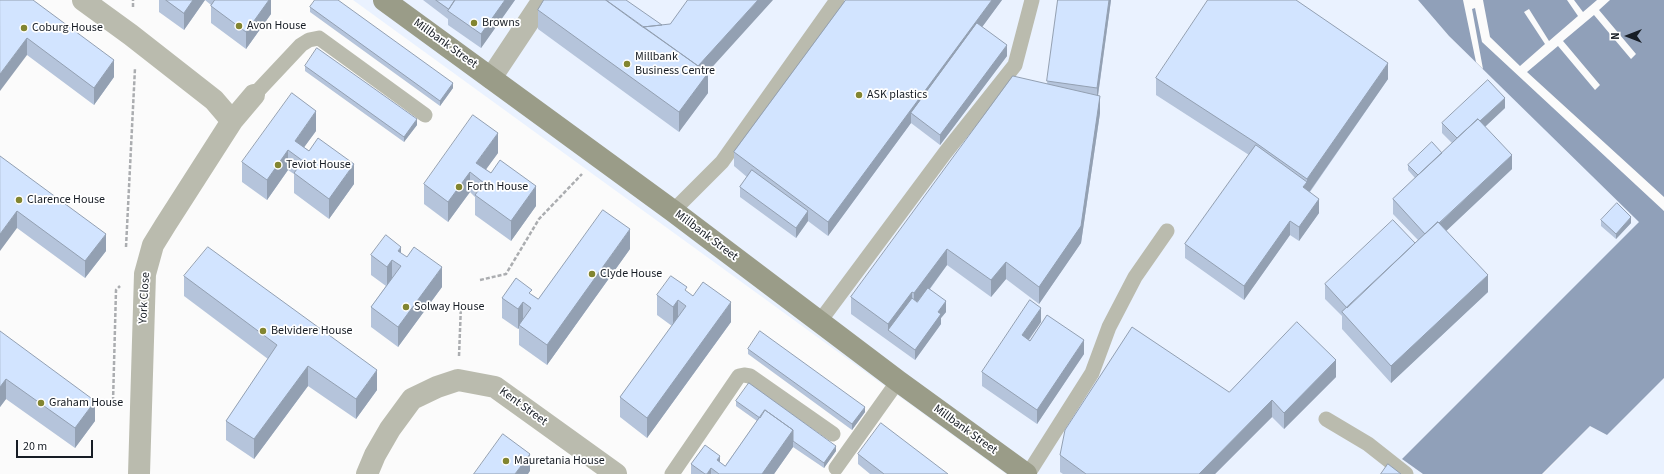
<!DOCTYPE html>
<style>
body{margin:0}
#map{position:relative;width:1664px;height:474px;overflow:hidden;background:#fbfbfb;font-family:"Source Sans 3",sans-serif}
canvas{display:block}
.north{position:absolute;left:1608px;top:16px;width:40px;height:40px;-webkit-text-stroke:3px #fff;paint-order:stroke;rotate:270deg;font-size:11px;font-weight:700;line-height:16px;text-align:center;color:#171d25}
.north::after{content:'';display:block;margin:auto;width:14px;height:18px;background:#171d25;clip-path:polygon(50% 0,100% 100%,50% 72%,0 100%)}
.scale{position:absolute;left:16px;top:440px;width:77px;height:18px;box-sizing:border-box;border:2px solid #171d25;border-top:0;padding-left:5px;font-size:12px;line-height:14px;white-space:nowrap;color:#171d25;-webkit-text-stroke:3px #fff;paint-order:stroke}
</style>
<div id="map">
<canvas width="1664" height="474"></canvas>
<div class="north">N</div>
<div class="scale">20 m</div>
</div>
<script>
const c = document.querySelector('canvas').getContext('2d');
c.lineJoin = 'round';
function fill(path, color) {
  c.fillStyle = color;
  c.fill(path, 'evenodd');
}
function strokePath(path, color, width, dash) {
  c.strokeStyle = color;
  c.lineWidth = width;
  c.lineCap = dash ? 'butt' : 'round';
  c.setLineDash(dash || []);
  c.stroke(path);
}
function label(font, color, halo, rows, align = 'center') {
  c.font = font + ' "Source Sans 3",sans-serif';
  c.lineWidth = 3.5;
  c.setLineDash([]);
  c.textBaseline = 'middle';
  c.strokeStyle = halo;
  c.fillStyle = color;
  for (const [text, x, y, turn = 0] of rows) {
    c.save();
    c.translate(x, y);
    c.rotate((+turn || 0) * Math.PI / 180);
    c.textAlign = isNaN(turn) ? turn : align;
    if (halo) c.strokeText(text, 0, 0);
    c.fillText(text, 0, 0);
    c.restore();
  }
}
fill(new Path2D(`
 M353,0H1418L1449,36L1640,222L1402,459L1423,474H1006Z
 M1664,378V474H1543L1590,426L1607,435Z`), '#eaf2ff');
fill(new Path2D(`
 M1418,0H1664V378L1607,435L1590,426L1542,474H1423L1402,459L1639,222L1449,36Z`), '#90a0b9');
fill(new Path2D(`
 M1463,0H1483L1490,37L1520,66L1545,44L1524,12L1529,9L1549,41L1578,16L1567,0H1574L1583,12L1597,0H1610L1599,10L1636,54L1631,59L1594,15L1563,41L1600,85L1595,90L1558,46L1527,72L1664,197V211L1482,42L1475,8L1472,9L1483,69L1476,62Z`), '#fbfbfb');
strokePath(new Path2D(`
 M133,7V0
 M126,247L135,68
 M480,280L506,274L539,219L582,174
 M459,356L461,305
 M116,406L113,402L116,290L120,286`), '#abadb0', 2.5, [4, 2]);
strokePath(new Path2D(`
 M254,95L301,45L309,40L319,38L425,115
 M673,211L722,162L837,0
 M820,321L945,153L1015,65L1032,0
 M1326,419L1368,444L1406,474
 M836,468L898,381
 M672,474L739,376L744,375L750,376L833,434
 M1028,474L1092,373L1109,327L1135,277L1167,231`), '#babbae', 15);
strokePath(new Path2D(`
 M83,0L131,35L214,100L232,121
 M491,78L543,0
 M139,474L145,274L153,245L166,224L232,121L254,95
 M367,474L375,455L390,429L412,399L437,387L458,380L495,387L616,474`), '#babbae', 22);
strokePath(new Path2D(`
 M384,0L673,211L898,381L1026,474`), '#9a9c88', 22);
fill(new Path2D(`
 M0,0L114,77L94,105L27,55Z
 M159,0H271V14L246,49L211,23V5L205,0L184,30L159,12Z
 M423,0H515L481,48L448,25V19Z
 M846,0H1002L982,27L1007,56L940,145L911,123L828,236L808,221L796,238L740,197V187L747,177L734,166V152Z
 M1058,0H1111L1098,96L1100,113L1081,243L1039,304L1006,279L991,297L947,265L930,289L946,312L941,318V324L915,360L851,314V297L1047,84Z
 M310,7L453,88L440,106L310,12Z
 M538,10L707,73L708,93L679,132L538,29Z
 M305,66L417,125L404,142L305,71Z
 M1156,78L1388,79L1310,192L1319,213L1299,241L1290,235L1244,300L1185,258V244L1249,155L1156,95Z
 M1505,108L1485,127L1512,169L1446,231L1488,292L1391,383L1342,329V316L1325,299V284L1415,243L1418,240L1393,214V199L1415,178L1408,170V165L1442,153L1452,143L1442,133V123Z
 M316,131L304,147L354,184L329,219L294,193V174L288,170L267,200L242,182V162Z
 M498,153L486,169L536,206L511,241L475,215V197L470,192L448,222L424,204V184Z
 M0,156L106,251L85,278L17,228Z
 M1601,220L1631,223L1616,239L1601,226Z
 M630,249L547,365L519,345V328L518,329L502,318V298L532,295L538,299Z
 M401,253L442,287L398,347L371,327V307L386,286L371,275V255Z
 M184,276L377,390L356,419L308,386L254,459L226,440V421L268,359L184,296Z
 M687,292L731,322L647,438L620,417V397L672,326L657,315V295Z
 M1041,322L1029,340L1030,341L1084,354L1037,424L982,386V372Z
 M0,331L95,421L75,448L6,399L0,407Z
 M748,349L865,412L852,430L748,354Z
 M1336,377L1284,429L1272,417L1215,474H1063L1060,472V455L1229,392Z
 M736,401L836,451L824,468L793,447L774,474H691V464L720,462L725,466L757,421L736,406Z
 M858,454L948,474H870L858,464Z`), '#b5c4db');
fill(new Path2D(`
 M193,0H205L184,30V13Z
 M269,0H271V14L246,49V32Z
 M505,0H515L481,48V34Z
 M758,0H773L696,85V68Z
 M992,0H1002L916,117L911,113V123L828,236V222Z
 M1109,0H1111L1097,102V88Z
 M27,38V55L0,91V74Z
 M1007,45V56L940,145V135Z
 M114,60V77L94,105V88Z
 M1388,63V79L1303,201V187L1307,182V179Z
 M708,73V93L679,132V112Z
 M453,83V88L440,106V101Z
 M1100,96V113L1081,243L1039,304V287Z
 M1505,98V108L1459,151V140Z
 M316,111V131L297,157L295,141Z
 M417,119V125L404,142V137Z
 M498,133V153L479,179L476,163Z
 M288,150V170L267,200V180Z
 M1512,155V169L1427,249V235Z
 M354,164V184L329,219V199Z
 M470,172V192L448,222V202Z
 M536,186V206L511,241V221Z
 M1319,199V213L1299,241V227Z
 M17,211V228L0,251V234Z
 M808,211V221L796,238V228Z
 M1631,217V223L1616,239V234Z
 M1290,221V235L1244,300V286Z
 M630,229V249L547,365V345Z
 M106,234V251L85,278V261Z
 M401,247V267L398,251Z
 M947,249V265L914,310V293Z
 M392,260V280L387,287V267Z
 M1006,262V279L991,297V280Z
 M442,267V287L398,347V327Z
 M1488,275V292L1391,383V366Z
 M912,292V309L888,330V324Z
 M678,300V320L673,327V307Z
 M946,301V312L941,318V324L915,360V350L938,312Z
 M523,302V322L519,325V328L518,329V309Z
 M731,302V322L647,438V418Z
 M1041,308V322L1022,349V335Z
 M1084,340V354L1037,424V410Z
 M1336,360V377L1284,429V413Z
 M308,366V386L254,459V439Z
 M377,370V390L356,419V399Z
 M6,379V399L0,407V387Z
 M1272,400V417L1215,474H1199Z
 M95,401V421L75,448V428Z
 M865,407V412L852,430V424Z
 M793,430V447L774,474H762Z
 M836,446V451L824,468V463Z
 M530,454V471L528,474H515Z
 M720,456V472L717,460Z
 M711,468V474H707Z`), '#93a0b2');
const building = new Path2D(`
 M0,0H33L114,60L94,88L27,38L0,74Z
 M166,0H193L184,13Z
 M215,0H269L246,32L211,6Z
 M315,0H338L453,83L440,101L310,7Z
 M436,0H455L449,9Z
 M455,0H505L481,34L448,11Z
 M544,0H606L708,73L679,112L538,10Z
 M606,0H626L662,25L643,27Z
 M688,0H758L698,66L643,27L670,24Z
 M846,0H992L828,222L734,152Z
 M1058,0H1109L1097,88L1047,81Z
 M1208,0H1296L1388,63L1307,179L1256,143L1156,78Z
 M977,23L1007,45L940,135L911,113Z
 M317,48L417,119L404,137L305,66Z
 M1013,76L1100,96L1081,226L1039,287L1006,262L991,280L947,249L914,293L912,292L888,324L851,297Z
 M1488,80L1505,98L1480,121L1478,119L1457,138L1442,123Z
 M292,93L316,111L295,141L309,151L318,138L354,164L329,199L294,173L303,161L288,150L267,180L242,162Z
 M473,115L498,133L476,163L491,173L500,160L536,186L511,221L475,195L484,183L470,172L448,202L424,184Z
 M1478,119L1512,155L1439,223L1438,222L1425,234L1393,199Z
 M1432,142L1442,153L1418,175L1408,165Z
 M1256,145L1307,182L1303,187L1319,199L1299,227L1290,221L1244,286L1185,244Z
 M0,156L106,234L85,261L17,211L0,234Z
 M752,170L808,211L796,228L740,187Z
 M1617,203L1631,217L1616,234L1601,220Z
 M603,210L630,229L547,345L519,325L531,308L523,302L518,309L502,298L516,278L532,290L529,293L538,299Z
 M1393,220L1415,243L1347,308L1325,284Z
 M1438,222L1488,275L1391,366L1342,312Z
 M386,235L401,247L398,251L407,257L414,247L442,267L398,327L371,307L401,266L392,260L387,267L371,255Z
 M208,247L377,370L356,399L308,366L254,439L226,421L277,345L184,276Z
 M671,276L687,287L685,290L693,296L703,282L731,302L647,418L620,397L686,306L678,300L673,307L657,295Z
 M928,288L946,301L938,312L941,314L915,350L888,330L912,298L917,302Z
 M1030,300L1041,308L1022,335L1030,341L1047,315L1084,340L1037,410L982,372Z
 M1297,322L1336,360L1284,413L1272,400L1199,474H1086L1060,455L1065,430L1132,327L1229,392Z
 M0,331L95,401L75,428L6,379L0,387Z
 M760,331L865,407L852,424L748,349Z
 M749,383L836,446L824,463L793,441V430L765,410L760,418L736,401Z
 M765,410L793,430L762,474H719L711,468L707,474H705L691,464L705,445L720,456L717,460L725,466Z
 M881,423L948,474H884L858,454Z
 M503,434L530,454L515,474H474Z
 M1388,464L1401,474H1381Z`);
fill(building, '#d2e4ff');
strokePath(building, '#93a0b2', 1);
for (const [x, y, r, color] of [
 [474,23,4,"#828530"],
 [239,26,4,"#828530"],
 [24,28,4,"#828530"],
 [627,64,4,"#828530"],
 [859,95,4,"#828530"],
 [278,165,4,"#828530"],
 [459,187,4,"#828530"],
 [19,200,4,"#828530"],
 [592,274,4,"#828530"],
 [406,307,4,"#828530"],
 [263,331,4,"#828530"],
 [41,403,4,"#828530"],
 [506,461,4,"#828530"]
]) {
  const dot = new Path2D();
  dot.arc(x, y, r, 0, 2 * Math.PI);
  c.fillStyle = color;
  c.fill(dot);
  strokePath(dot, '#fff', 1.5);
}
label('12px', '#171d25', '#fff', [
 ["Browns",482,23],
 ["Avon House",247,26],
 ["Coburg House",32,28],
 ["Millbank",635,57],
 ["Business Centre",635,71],
 ["ASK plastics",867,95],
 ["Teviot House",286,165],
 ["Forth House",467,187],
 ["Clarence House",27,200],
 ["Clyde House",600,274],
 ["Solway House",414,307],
 ["Belvidere House",271,331],
 ["Graham House",49,403],
 ["Mauretania House",514,461]
], 'left');
label('12px', '#171d25', '#fff', [
 ["Millbank Street",445,44,36],
 ["Millbank Street",706,236,37],
 ["York Close",145,298,-87],
 ["Kent Street",523,407,36],
 ["Millbank Street",965,430,36]
]);
</script>
